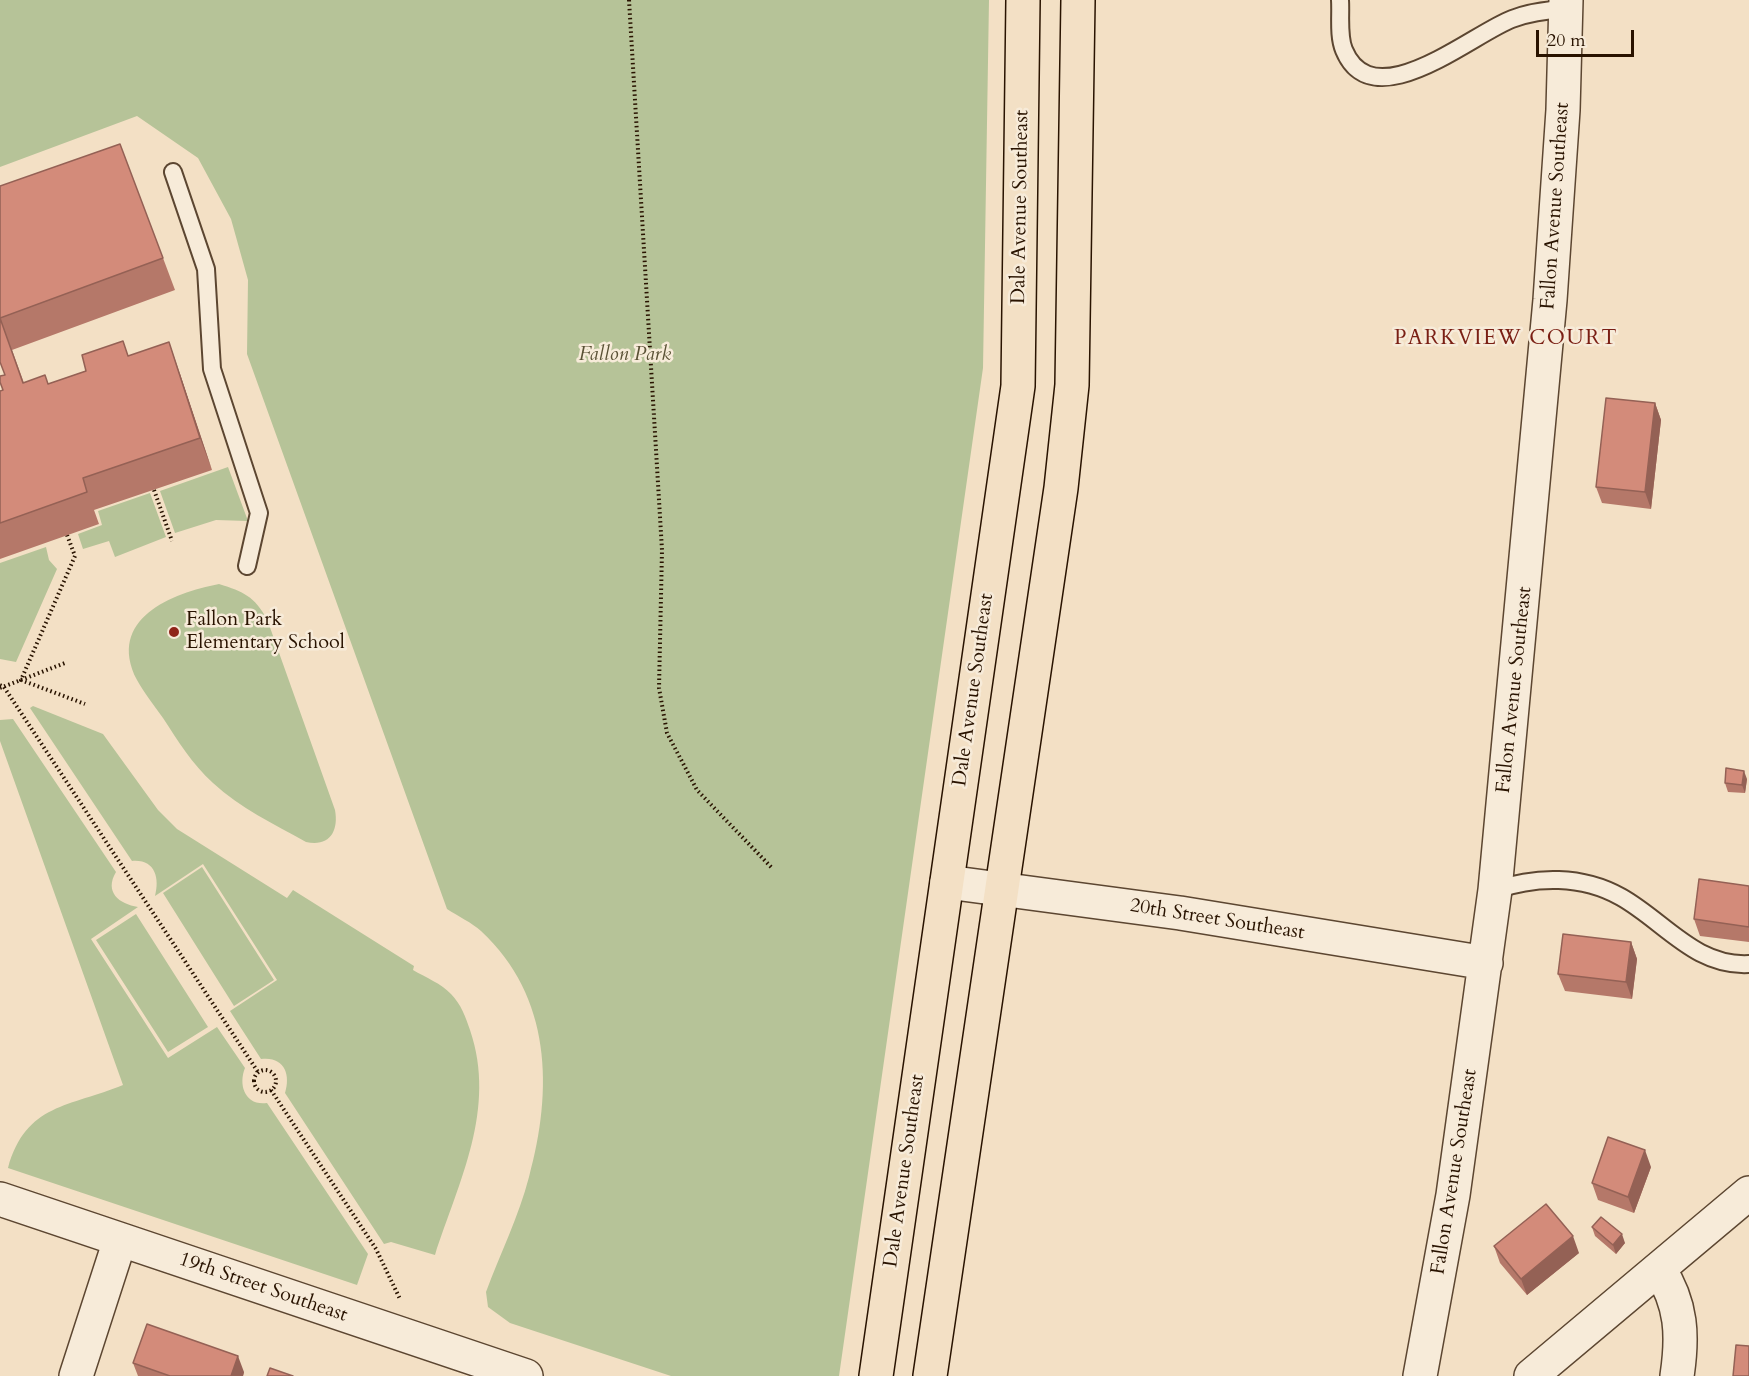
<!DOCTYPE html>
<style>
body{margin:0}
#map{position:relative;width:1749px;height:1376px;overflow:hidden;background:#f3e0c5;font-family:Cardo,serif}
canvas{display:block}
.scale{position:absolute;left:1536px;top:30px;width:98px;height:27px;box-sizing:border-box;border:3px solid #291300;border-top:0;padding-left:8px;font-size:18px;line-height:21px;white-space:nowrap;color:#291300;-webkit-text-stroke:4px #f7ebd9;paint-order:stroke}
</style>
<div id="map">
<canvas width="1749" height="1376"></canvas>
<div class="scale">20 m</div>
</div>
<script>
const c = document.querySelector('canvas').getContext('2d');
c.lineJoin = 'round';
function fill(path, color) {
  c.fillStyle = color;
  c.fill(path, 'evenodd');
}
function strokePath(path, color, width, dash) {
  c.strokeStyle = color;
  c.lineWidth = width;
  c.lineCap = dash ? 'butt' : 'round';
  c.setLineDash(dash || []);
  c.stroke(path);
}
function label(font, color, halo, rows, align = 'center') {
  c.font = font + ' Cardo,serif';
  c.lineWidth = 5;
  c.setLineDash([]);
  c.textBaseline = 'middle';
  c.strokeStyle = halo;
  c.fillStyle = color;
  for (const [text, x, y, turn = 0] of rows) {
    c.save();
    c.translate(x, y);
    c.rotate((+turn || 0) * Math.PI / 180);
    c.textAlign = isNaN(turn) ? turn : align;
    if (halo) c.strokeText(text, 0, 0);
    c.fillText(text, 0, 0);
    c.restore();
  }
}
fill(new Path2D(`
 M0,0H989L983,368L839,1376H671L510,1323L488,1307L486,1292C500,1254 519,1216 529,1177C553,1090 552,997 481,931C472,923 458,916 447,909L247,354L248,280L231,219L198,158L137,116L0,167Z
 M228,467L248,521L216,520L175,533L160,491Z
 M150,493L166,537L115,557L109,541L83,549L78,534L102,525L98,511Z
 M46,547L49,560L57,569L16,662L0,659V563Z
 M219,584C244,592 254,596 267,619L335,810C339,832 329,847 306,842C274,824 240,808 213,783C192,764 178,741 163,718C154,705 144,693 137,680C106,619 172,593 219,584Z
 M33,706L103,734L158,810L177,829L287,898L293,890L414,966L413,970C425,977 442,984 451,994C461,1004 466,1018 470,1030C497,1109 459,1181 435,1255L391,1242L384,1244L285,1093C291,1074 284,1056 261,1059L230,1011L277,980L203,864L155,896C160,878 155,859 132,861L30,708Z
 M13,719L116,872C104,892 119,904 138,907L91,939L168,1058L217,1027L245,1068C238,1085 245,1106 267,1103L368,1254L357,1285L8,1168C26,1103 70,1107 123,1085L0,741V720Z
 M202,867L274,980L234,1006L163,893Z
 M136,914L208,1027L168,1052L96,940Z`), '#b6c398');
const lane = new Path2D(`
 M1340,0C1341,15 1338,36 1344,50C1373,120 1472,34 1512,19C1530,12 1547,10 1566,9
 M173,172L206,269L212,369L259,513L247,566
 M1495,890C1536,876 1582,875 1621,897C1664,921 1695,967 1749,964`);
const street = new Path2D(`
 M947,882L1180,913L1486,963
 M0,1199L526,1376
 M1659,1269C1682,1304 1683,1336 1677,1376
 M76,1376L120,1240
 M1420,1376L1453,1195L1495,890L1550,300L1563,110L1566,0
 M1531,1376L1749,1193`);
const primary = new Path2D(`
 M876,1376L1018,386L1023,0
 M930,1376L1061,488L1072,385L1078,0`);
strokePath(lane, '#5c4631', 20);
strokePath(street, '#5c4631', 36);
strokePath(primary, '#291300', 36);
strokePath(new Path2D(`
 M629,0L662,550L659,688L667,733L697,790L772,868
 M154,490L172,541
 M67,535L75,556L21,680L85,704
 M0,685L4,687L258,1072
 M0,688L65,663
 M254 1081a11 11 0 1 1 22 0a11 11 0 1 1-22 0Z
 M271,1090L376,1249L400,1299`), '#291300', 4, [1.5, 3]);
strokePath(lane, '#f7ebd9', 16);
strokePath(street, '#f7ebd9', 33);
strokePath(primary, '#f3e0c5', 33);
fill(new Path2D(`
 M0,186L163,258L175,290L12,350L24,383L48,384L86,371L123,341L128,356L180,374L212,470L94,510L99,524L0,559V391L2,390L5,375L0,362Z
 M1655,403L1661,420L1651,509L1602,503L1596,487Z
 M1747,779L1745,793L1728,792L1725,783Z
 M1749,886V942L1700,936L1694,919Z
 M1631,942L1637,959L1632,999L1565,991L1558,974Z
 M1651,1167L1634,1213L1598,1200L1592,1183Z
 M1592,1227L1625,1243L1616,1254L1595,1236Z
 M1494,1246L1579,1253L1527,1295L1500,1263Z
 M133,1363L244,1372L243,1376H138Z`), '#b57869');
fill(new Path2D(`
 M169,342L180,374L212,470L200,438Z
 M1655,403L1661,420L1651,509L1645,492Z
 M1744,771L1747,779L1745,793L1742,785Z
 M1631,942L1637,959L1632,999L1626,982Z
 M1645,1150L1651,1167L1634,1213L1628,1197Z
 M1622,1234L1625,1243L1616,1254L1613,1245Z
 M1573,1236L1579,1253L1527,1295L1521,1279Z
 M238,1356L244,1372L243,1376H231Z`), '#946155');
const building = new Path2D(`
 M120,144L163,258L0,318L23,383L45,375L48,384L86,371L82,355L123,341L128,356L169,342L200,438L83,478L87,492L0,523V391L3,390L0,382V376L5,375L0,362V186Z
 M1606,398L1655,403L1645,492L1596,487Z
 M1726,768L1744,771L1742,785L1725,783Z
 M1699,879L1749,886V927L1694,919Z
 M1563,934L1631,942L1626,982L1558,974Z
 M1608,1137L1645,1150L1628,1197L1592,1183Z
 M1546,1204L1573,1236L1521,1279L1494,1246Z
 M1601,1217L1622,1234L1613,1245L1592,1227Z
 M147,1324L238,1356L231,1376H170L133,1363Z
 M1736,1345L1749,1346V1376H1733Z
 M270,1368L293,1376H267Z`);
fill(building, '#d38b7a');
strokePath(building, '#946155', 1.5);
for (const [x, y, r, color] of [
 [174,632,6,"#8f2418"]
]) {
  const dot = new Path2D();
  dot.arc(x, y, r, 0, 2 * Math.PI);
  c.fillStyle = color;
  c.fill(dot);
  strokePath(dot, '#f7ebd9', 2);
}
label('20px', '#291300', '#f7ebd9', [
 ["Fallon Avenue Southeast",1556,206,-86],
 ["Dale Avenue Southeast",1021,207,-89],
 ["Dale Avenue Southeast",974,690,-82],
 ["Fallon Avenue Southeast",1515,690,-84],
 ["20th Street Southeast",1217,920,9],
 ["Dale Avenue Southeast",905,1171,-82],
 ["Fallon Avenue Southeast",1455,1172,-81],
 ["19th Street Southeast",263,1288,19]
]);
label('italic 20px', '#5a5135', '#f7ebd9', [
 ["Fallon Park",625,355]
]);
label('20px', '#291300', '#f7ebd9', [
 ["Fallon Park",186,620],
 ["Elementary School",186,643]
], 'left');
c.letterSpacing = '1.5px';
label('21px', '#7a1f14', '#f7ebd9', [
 ["PARKVIEW COURT",1506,339]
]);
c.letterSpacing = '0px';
</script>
